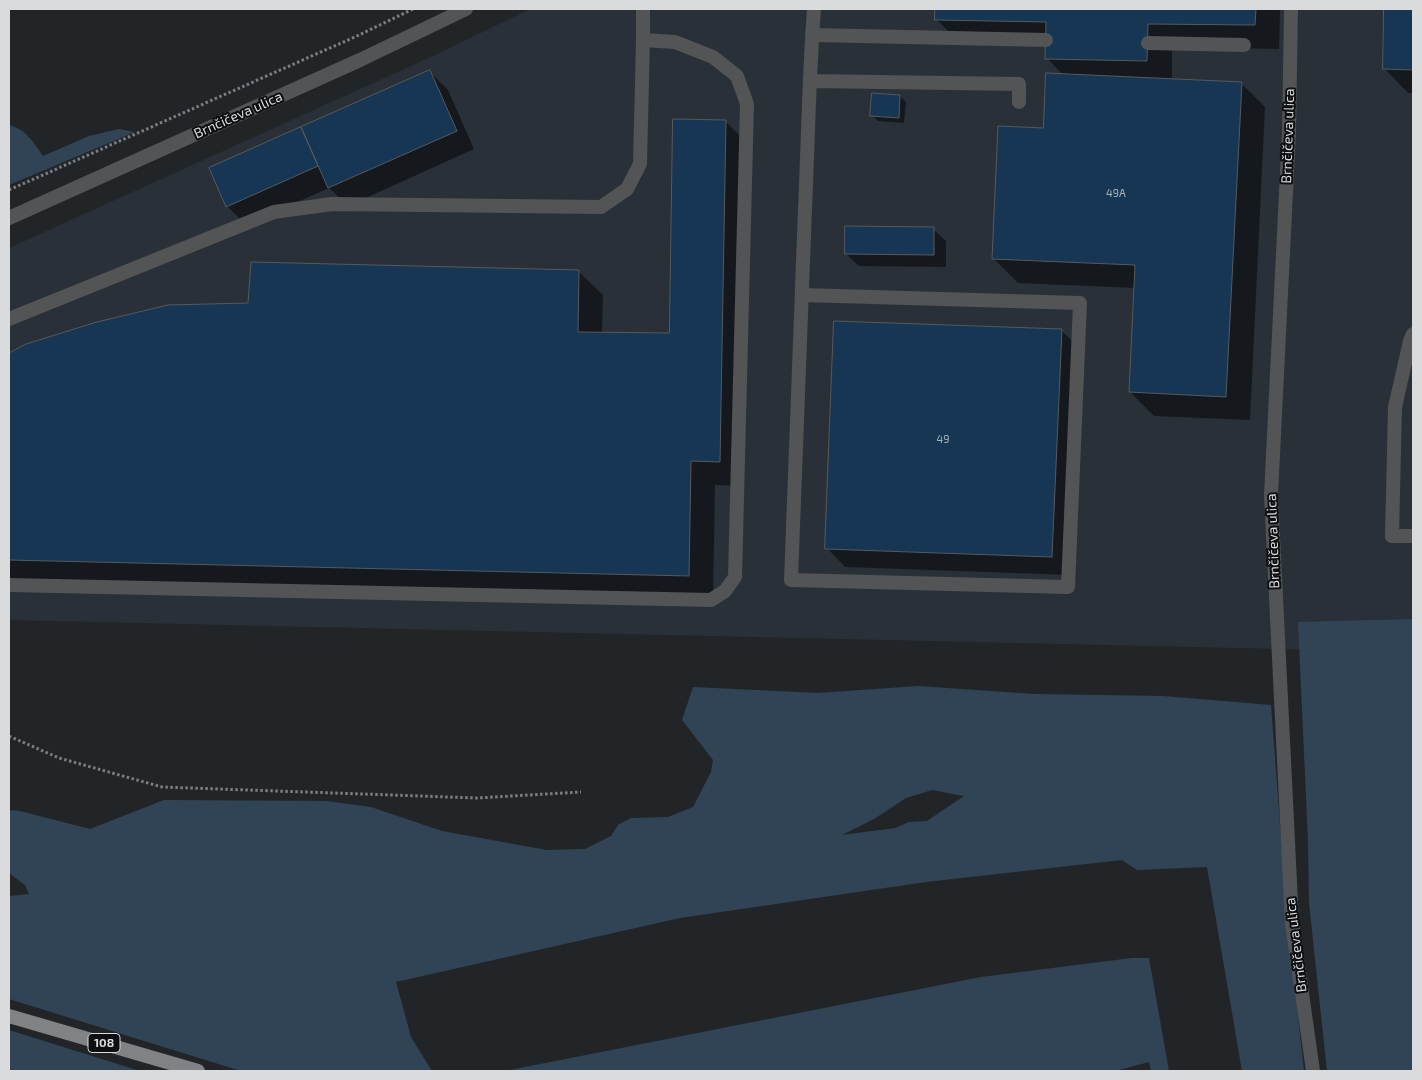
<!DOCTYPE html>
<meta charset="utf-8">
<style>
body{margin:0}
#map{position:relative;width:1422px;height:1080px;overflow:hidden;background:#222528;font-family:"Exo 2",sans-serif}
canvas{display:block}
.frame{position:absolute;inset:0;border:10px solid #d9dbdd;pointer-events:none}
</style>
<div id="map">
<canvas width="1422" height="1080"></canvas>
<div class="frame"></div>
</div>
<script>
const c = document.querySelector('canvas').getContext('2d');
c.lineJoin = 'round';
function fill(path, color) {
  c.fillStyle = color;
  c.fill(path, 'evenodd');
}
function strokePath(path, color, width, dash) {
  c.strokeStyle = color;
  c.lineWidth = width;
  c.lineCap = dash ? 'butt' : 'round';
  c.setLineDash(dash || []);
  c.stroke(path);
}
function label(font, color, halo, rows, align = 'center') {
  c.font = font + ' "Exo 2",sans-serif';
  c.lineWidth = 4;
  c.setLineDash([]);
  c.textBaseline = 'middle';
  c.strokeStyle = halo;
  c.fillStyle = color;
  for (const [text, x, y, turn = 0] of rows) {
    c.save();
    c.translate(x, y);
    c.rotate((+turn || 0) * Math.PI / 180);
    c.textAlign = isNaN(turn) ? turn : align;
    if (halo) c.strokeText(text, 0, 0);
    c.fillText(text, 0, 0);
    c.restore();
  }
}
fill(new Path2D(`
 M530,9H1413V652L9,620V248L433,56Z`), '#293037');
fill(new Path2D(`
 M9,125C27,130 33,142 43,156L89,136L119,129L135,132L9,185Z
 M1413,619V1071H1327L1309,903L1308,841L1298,622Z
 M918,686L1034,694L1163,696L1271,705L1287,917L1304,1071H1242L1207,867L1137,870L1122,860L926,882L680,918L396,982L411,1037L432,1071H241L9,999V896L29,894L25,885L9,873V810L20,811L90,829L164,800L326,801L371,807L442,831L547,850L585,849L611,836L618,825L631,818L668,817L693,807L711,772L713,760L682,720L693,687L818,693ZM932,790L964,796L927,821L909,822L895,828L842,835L874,819L906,798Z
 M1132,958H1149L1169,1071H1151L1149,1062L1115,1071H505L981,977Z
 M9,1030L140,1071H9Z`), '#314456');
fill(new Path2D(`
 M937,9H1280L1279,49L1172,47V80L1241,83L1265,107L1250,420L1154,416L1130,392L1135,288L1018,283L993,258L1044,129L1063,75L1047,58V45L961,44L936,19Z
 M1386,9H1413V93H1408L1384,68Z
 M429,71L448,90L474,149L348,206L329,188L246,225L227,206L211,169Z
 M900,96L906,102L904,123L878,121L872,115Z
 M725,121L750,146L744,486L715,485L713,600L9,583V355L27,346L250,304L578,271L603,295L602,333L670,334Z
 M933,229L946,241V267L859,266L846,254Z
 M1061,330L1080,349L1071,575L845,567L827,548Z`), '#0007');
const building = new Path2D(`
 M935,9H1256L1255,25L1148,24L1147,61L1045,59L1046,22L935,20Z
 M1384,9H1413V70L1383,69Z
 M430,70L457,131L328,188L301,127Z
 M1046,73L1242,82L1226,397L1129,392L1135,265L992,259L998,126L1043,128Z
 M872,93L900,95L899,118L870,116Z
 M673,119L726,120L720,462L691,461L689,576L9,560V353L26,344L97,322L168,305L248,303L251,262L579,270L578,332L669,333Z
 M301,127L318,166L226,207L209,168Z
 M845,226L934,227V255L845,254Z
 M834,321L1062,329L1052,557L825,549Z`);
fill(building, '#163653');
strokePath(building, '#565a5d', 1);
strokePath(new Path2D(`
 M9,190L357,36L413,9
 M9,736L59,758L162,787L477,798L581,792`), '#7c7e81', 3, [2.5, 2.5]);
strokePath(new Path2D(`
 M812,35L1046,40
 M1148,43L1244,45
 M810,81L1019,84V102
 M802,295L1080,303L1068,587L791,580C796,456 800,333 805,209C808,142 809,75 814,9
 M9,319L274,212L332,204L601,207L627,189L640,164L643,40
 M1392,536L1395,407L1410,341L1413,334
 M9,585L711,600L725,591L735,577L747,104L737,76L713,57L675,42L643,40V9`), '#525456', 14);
strokePath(new Path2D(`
 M1291,9L1289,132L1271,495L1292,923L1313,1071
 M9,218L360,60L466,9
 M1392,536H1413`), '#525456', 14);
strokePath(new Path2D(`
 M9,1016L198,1071`), '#808386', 14);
label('11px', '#a8b2ba', null, [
 ["49A",1116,193],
 ["49",943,439]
]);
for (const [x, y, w] of [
 [104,1043,32]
]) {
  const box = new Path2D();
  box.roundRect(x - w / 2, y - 9.5, w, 19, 4);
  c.fillStyle = '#0c0e0f';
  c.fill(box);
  strokePath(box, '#d9dbdd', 1);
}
label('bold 12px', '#d9dbdd', null, [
 ["108",104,1043]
]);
label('14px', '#d9dbdd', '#0c0e0f', [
 ["Brnčičeva ulica",238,115,-24],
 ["Brnčičeva ulica",1288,136,-88],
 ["Brnčičeva ulica",1273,541,-92],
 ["Brnčičeva ulica",1296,945,-97]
]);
</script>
